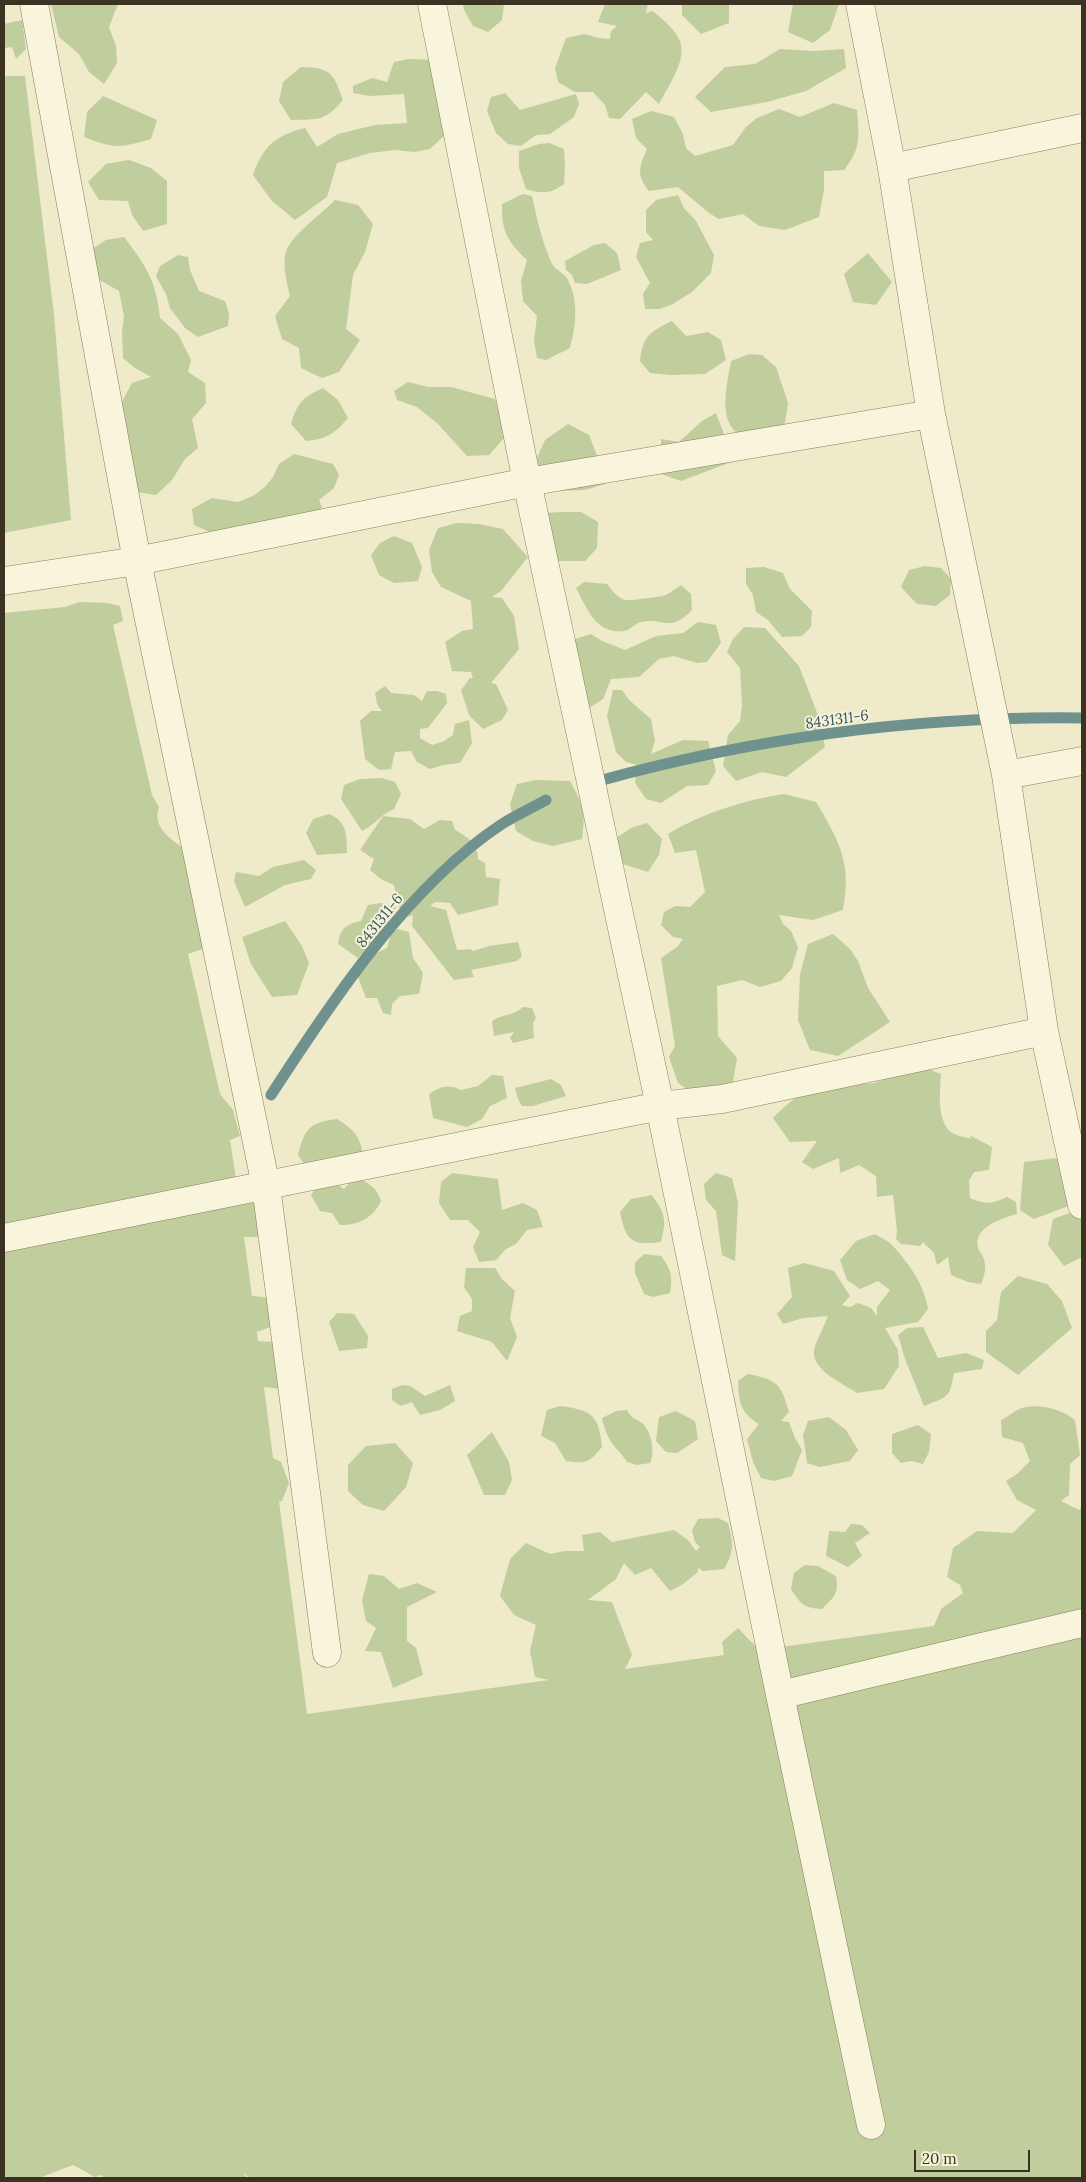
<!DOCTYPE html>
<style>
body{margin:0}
#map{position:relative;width:1086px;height:2182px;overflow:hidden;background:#efeac9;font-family:Lora,serif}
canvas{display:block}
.frame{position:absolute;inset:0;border:5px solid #3c3221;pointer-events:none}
.scale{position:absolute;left:914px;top:2150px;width:116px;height:22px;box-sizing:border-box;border:2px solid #3c3221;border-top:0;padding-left:6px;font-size:15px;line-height:18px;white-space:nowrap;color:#3c3221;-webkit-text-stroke:4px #f6f2d9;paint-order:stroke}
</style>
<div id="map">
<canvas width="1086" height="2182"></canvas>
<div class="frame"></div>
<div class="scale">20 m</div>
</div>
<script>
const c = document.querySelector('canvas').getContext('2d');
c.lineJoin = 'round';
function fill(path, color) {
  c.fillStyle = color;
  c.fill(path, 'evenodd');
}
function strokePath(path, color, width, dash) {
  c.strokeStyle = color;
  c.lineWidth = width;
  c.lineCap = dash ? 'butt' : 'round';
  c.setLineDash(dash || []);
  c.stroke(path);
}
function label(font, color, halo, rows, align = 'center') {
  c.font = font + ' Lora,serif';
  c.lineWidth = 4;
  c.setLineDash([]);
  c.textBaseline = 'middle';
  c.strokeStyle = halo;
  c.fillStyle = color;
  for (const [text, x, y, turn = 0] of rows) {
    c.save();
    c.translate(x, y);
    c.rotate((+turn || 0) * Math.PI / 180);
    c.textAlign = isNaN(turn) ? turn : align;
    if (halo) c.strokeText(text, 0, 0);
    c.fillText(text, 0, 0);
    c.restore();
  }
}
fill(new Path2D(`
 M51,4H118L109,27L116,46L117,63L104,84L89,72L79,54L59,37Z
 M463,4H504L502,20L488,32L473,26L464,10Z
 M605,4H648L646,13L653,11C662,19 676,30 680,41C687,61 668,86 659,104L646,92L620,119L609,118L605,105L593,92H575L558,82L555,68L566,38L584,34L599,38L610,39L611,31L617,26L598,22Z
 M682,4H729V23L701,34L682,15Z
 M793,4H839L830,30L813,43L788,32Z
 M22,20L26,49L16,59L12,47L4,48V24Z
 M780,49L815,51L844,49L846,68L806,91L767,102L711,112L695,97L725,67L755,64Z
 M409,59L431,60L448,132L430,149L414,152L395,150L370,153L337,163L327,197L295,220L272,201L253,175C263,146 276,135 305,128L317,147L338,134L375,125L407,123L404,94L370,96L353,93V86L372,78L387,82L394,62Z
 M301,67C332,68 333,73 343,100C324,122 319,119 291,120L279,101L283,82Z
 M4,76H25L54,315L71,520L4,533Z
 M505,93L520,110L576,94L579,104L574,117L550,134L536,135L521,146L508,144L496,133L487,111L491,97Z
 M103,96L157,120L151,139C120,148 114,149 84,137L87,112Z
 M834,103L857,110C859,137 862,147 844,170L824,171V190L819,217L785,230L759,226L743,214L719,219L709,213L678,187L649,191C636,174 639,168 647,149L636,138L632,119L651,111L674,117L683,134L686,148L695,156L733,145L746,127L757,118L779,109L800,117Z
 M549,143L564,149L565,167L564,184C550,194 543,194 526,189L519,168V151L539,144Z
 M129,160L151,168L167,181V224L143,231L132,215L128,201L99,200L88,182L106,164Z
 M523,194L532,196C537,219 542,242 552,264C555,270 565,273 568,280C579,302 576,326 570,348L546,360L537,358L534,341L537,316L523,301L521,281L527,260C508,242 501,231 502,204Z
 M678,195L684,208L696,221L714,255L711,273L692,292L671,305L659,309H645L643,294L650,283L636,257L640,243L653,240L646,232V210L656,200Z
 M335,200L358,205L373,224L365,252L353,275L346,329L360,340L339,372L322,378L301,368L299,348L282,339L275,316L290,296C287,283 282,265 286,252C292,234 322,214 335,200Z
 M124,237C147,267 156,281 160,318L178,334L191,360L188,372L205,383L206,403L192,419L198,448L185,459L172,480L156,495L130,491L118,409L132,383L151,377L135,368L123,358L122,332L124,316L119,291L87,273L89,251L106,240Z
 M605,243L617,253L621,270L587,284L575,283L572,275L566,270L565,261L594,245Z
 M868,253L892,282L876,305L853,302L844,274Z
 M178,255L188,257L190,270L199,291L225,301L229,314L228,326L198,337L185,328L170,308L166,294L156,276L160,266Z
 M672,321L686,336L708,332L721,340L726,360L705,374L670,375L650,373L640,361C643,335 650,332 672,321Z
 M749,354L762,355L776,367L788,403L781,448L762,455C753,447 742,439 733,429C719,412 728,380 731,361Z
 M408,382L428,387H451L495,399L506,436L489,455L467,456L438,424L417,407L397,400L394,391Z
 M323,388L338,400L348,418C334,434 327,439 306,441L291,424C297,403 303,397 323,388Z
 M716,413L734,461L681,481L661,474V439L679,442L702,421Z
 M568,424L589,435L596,453L605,484L585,490L553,491L536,460L545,440Z
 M294,454L333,464L339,475L334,488L319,500L322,507L313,527L210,532L194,525L192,509L212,498L238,502L253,496L265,487L273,477L279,464Z
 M562,512H581L598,522L597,548L585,561H559L545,552L544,513Z
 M457,523L479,524L503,529L528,557L501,591L492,597L502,598L514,616L519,649L491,683L496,684L508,710L502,720L483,729L469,715L461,690L470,678H473L471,672L452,671L445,642L462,631L473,629L471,601L441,587L432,572L429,550L438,528Z
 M394,536L412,543L422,567L418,581L394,583L379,575L371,555L380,543Z
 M925,566L941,568L951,579L950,595L936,606L917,604L901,587L909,570Z
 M764,567L783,573L790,589L812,611L811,627L802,636L782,637L768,620L756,612L753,595L746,584V568Z
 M584,582L607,584C622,604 625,601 648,598C667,596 665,596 681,585L691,594L692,610C668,634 665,617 641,622C635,623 631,630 624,631C596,635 587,608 576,588Z
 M79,602L108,603L120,606L123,621L113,625L152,795L159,807C151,830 175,841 190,853L205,948L188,954L220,1094L233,1110L240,1136L230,1140L239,1198L260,1199L268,1237H244L252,1296L272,1298L281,1323L257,1332L258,1341L287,1343L282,1389L264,1387L273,1458L281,1462L289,1483L282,1501H279L307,1714L549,1680L535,1677L530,1651L536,1625L514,1615L500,1596L510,1559L526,1543L550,1554L565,1551H584L582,1535L600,1532L612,1542L674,1530L688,1540L696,1551L700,1547L695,1542L692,1530L698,1519L718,1518L728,1523C733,1543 735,1551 724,1569L703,1571L698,1568V1572L683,1584L670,1591L651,1568L635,1575L624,1563L616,1579L588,1600L612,1602L632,1655L625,1669L724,1655L722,1642L738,1628L759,1650L934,1626L941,1609L963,1593L960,1585L947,1577L953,1548L977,1531L1013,1533L1036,1510L1017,1500L1006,1481L1017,1474L1030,1461L1023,1443L1002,1437L1001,1420C1008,1417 1015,1410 1022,1408C1040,1403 1061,1409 1075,1420L1080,1455L1070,1464L1069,1495L1061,1501L1079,1510L1082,1507V2178H250L243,2173L247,2178H107L99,2175L95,2177L73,2165L39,2178H4V613L65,607Z
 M698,622L716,625L721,643L707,662L697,663L674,656L659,659L639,677L611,679L603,699L589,708L558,656L575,639L591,634L602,641L625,650L656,636L683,633Z
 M744,627L765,628L799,666L818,715L825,747L786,777L762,772L736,781L723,766L728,735L740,721L742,705L740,668L727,652L733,639Z
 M385,686L391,693L414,695L422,701L427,691H437L446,694L447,703L428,728L420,729V738L432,745L444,741L453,735L455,724L469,720L472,743L460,763L443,765L430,769L417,762L411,751L395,752L391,769L379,770L365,759L360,721L371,711H382L377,704L375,693Z
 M613,690H622L629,700L651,719L655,741L651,754L683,740L708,741L716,771L708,785L687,786L661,803L646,799L635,783L637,765L626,762L616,752L607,716Z
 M382,778L395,782L401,794L394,809C381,814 375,825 362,831L341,799L344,785L360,779Z
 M536,780L570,781C583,805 586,811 582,839L553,846L533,841L516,831L510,804L517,784Z
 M784,794L816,802C839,841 852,862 843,910L813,920L779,915L783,924L791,931L798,947L792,968L781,981L760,987L742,980L717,986L718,1036L737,1058L732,1087L713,1085L700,1098L678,1083L669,1057L675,1046L661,958L677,947L683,939L673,937L661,925L664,912L675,906L690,907L705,892L696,850L675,853L668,834C702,813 745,800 784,794Z
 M329,814C347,821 347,836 347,853L317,855L306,833L313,819Z
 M383,816L410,819L424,829L440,820L452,821L455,830C468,837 478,844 478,859L485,863L486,877L500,879L498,905L458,915L450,903L435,902L430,906L446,910L457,950L470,949L473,951L489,946L518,942L522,956L517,961L471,970L474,977L454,980L412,926L413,915L407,917L400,910L394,885L381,879L370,870L374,859L360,850Z
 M647,823L662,839L659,855L648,872L623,864L615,855L616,838L631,828Z
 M304,860L316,870L311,879L285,885L245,907L234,881L236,872L259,876L273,867Z
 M381,903L396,907C385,926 374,943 358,958L338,944C340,929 346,924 361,921L368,905Z
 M285,921L302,946L309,963L297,995L272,997L251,964L242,937Z
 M398,929L409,932L413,958L423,973L419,994L400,996L392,1004L391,1015L383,1013L377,998H366L358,977L372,955L387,948L392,931Z
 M833,934L850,949L858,961L868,988L890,1022L838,1056L810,1050L798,1020L800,975L808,944Z
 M523,1007L532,1008L536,1018L533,1023L534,1038L513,1043L510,1038L514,1032L494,1036L492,1021C502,1014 514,1016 523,1007Z
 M914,1064L941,1074C940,1091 936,1121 952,1133C957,1136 966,1137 972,1139L969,1135L992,1147L989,1170L974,1172L969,1181L970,1198C986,1205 991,1204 1007,1197L1016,1202L1017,1214C1003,1218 973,1227 978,1247C978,1250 982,1254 983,1257C987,1267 985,1274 981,1284L968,1282L951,1275L948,1257L937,1265L934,1253L923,1242L920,1246L901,1244L896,1239L897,1230L893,1195L877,1197L876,1176L859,1165L840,1173L839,1158L813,1169L802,1162L817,1141L790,1142L773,1118C791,1099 815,1081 842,1079C851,1078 860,1085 868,1084C885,1082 899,1072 914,1064Z
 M492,1075L503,1076L507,1098L490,1106L482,1119L467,1127L433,1118L429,1094C441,1086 449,1084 461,1090L478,1086Z
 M551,1079L561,1085L566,1096L533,1106H522L518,1099L515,1088Z
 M337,1119C356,1131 362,1138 363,1161L309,1171L298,1155C305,1128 309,1123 337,1119Z
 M1058,1158L1071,1205L1034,1219L1020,1210L1024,1162Z
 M452,1173L498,1179L502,1210L523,1203L537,1210L543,1227L527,1230L516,1244L506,1249L496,1260L479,1262L473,1247L480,1232L468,1220H450L439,1203L441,1182Z
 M716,1173L732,1178L738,1203L735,1261L722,1255L716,1211L706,1200L704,1184Z
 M354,1178C368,1182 376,1186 381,1201C373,1218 359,1225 340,1225L332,1213L320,1211L311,1195L319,1184L335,1182L344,1189Z
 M652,1195C665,1214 667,1219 661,1242C630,1246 626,1240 620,1212L631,1199Z
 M1075,1211L1082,1217V1257L1064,1266L1048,1245L1053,1219Z
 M875,1234C881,1238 889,1241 894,1247C910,1265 924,1285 928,1309L918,1322L885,1328L898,1350L899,1366L884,1389L857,1393C843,1383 807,1369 815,1346C819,1336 824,1326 828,1316L803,1318L783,1324L777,1314L792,1297L788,1268L804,1263L834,1271L850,1296L842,1305L850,1307L858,1303L871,1308L877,1316V1307L890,1290L878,1281L860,1289L847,1280L840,1260L856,1241Z
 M644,1254L661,1256C671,1269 673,1276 670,1293L653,1297L644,1294L635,1273V1263Z
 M466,1268H495L502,1279L515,1291L510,1318L517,1337L507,1361L492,1342L457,1331L460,1316L472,1311V1299L464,1287Z
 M1018,1276L1047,1284L1062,1301L1072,1328L1018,1375L986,1352V1331L997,1320L1001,1292Z
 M337,1313L354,1314L368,1336L367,1348L339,1351L329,1322Z
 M923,1327L938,1358L966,1353L984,1360L982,1369L954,1373C949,1399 949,1396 924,1406L905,1359L898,1335L907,1328Z
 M748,1374C778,1380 781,1384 789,1412L781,1421L789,1422L795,1438L802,1450L792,1476L774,1481L761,1478L753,1462L747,1439L759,1424C740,1413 739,1402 738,1381Z
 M402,1385L410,1386L425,1396L450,1385L455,1401L440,1410L420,1415L412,1402L401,1406L392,1400V1389Z
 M560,1406C591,1410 599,1414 602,1447C589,1463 586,1464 566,1461L555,1443L541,1436L547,1410Z
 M627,1410C632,1421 638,1418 644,1425C652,1435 655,1452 650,1463L637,1465L627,1462C623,1455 619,1452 614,1446C608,1439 604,1427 602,1418L616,1411Z
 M676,1411L695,1421L698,1439L677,1453L666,1452L656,1441L659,1417Z
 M829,1417L846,1430L858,1450L850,1461L820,1467L807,1463L803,1435L808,1421Z
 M918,1425L931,1434L929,1452L923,1464L911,1461L901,1463L892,1453V1434Z
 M492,1432L509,1462L512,1480L505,1495H484L467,1455Z
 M395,1443L413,1463L406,1487L384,1511L363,1505L348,1491V1465L366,1446Z
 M851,1524L862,1525L870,1533L855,1543L862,1556L848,1567L826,1556L829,1531L845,1532Z
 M805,1565L818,1566L836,1576C839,1594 834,1597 822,1609C803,1608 801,1604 791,1589L794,1573Z
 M369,1574L384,1576L399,1589L417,1583L437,1592L407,1607V1641L416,1648L423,1675L393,1688L381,1652L365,1651L376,1628L366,1621L362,1600Z`), '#c0cd9c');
strokePath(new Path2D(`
 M599,781C755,738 920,716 1082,718
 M271,1095C332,1001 408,886 502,824C516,815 532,808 546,800`), '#70928f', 11);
const minor = new Path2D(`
 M34,4L137,561L266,1186L327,1653
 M432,4L527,482L660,1106L780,1695L871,2125
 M892,168L1082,128
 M931,414L1006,775
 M4,581L137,561L527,482L931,414L892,168L860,4
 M1082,761L1006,775L1044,1031L1082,1205
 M4,1238L660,1106L722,1099L1044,1031
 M780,1695L1082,1623`);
strokePath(minor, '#8b7d5d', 29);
strokePath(minor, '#f9f5dd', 28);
label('italic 15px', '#30575c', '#f6f2d9', [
 ["8431311-6",837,720,-8],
 ["8431311-6",380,921,-51]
]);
</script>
